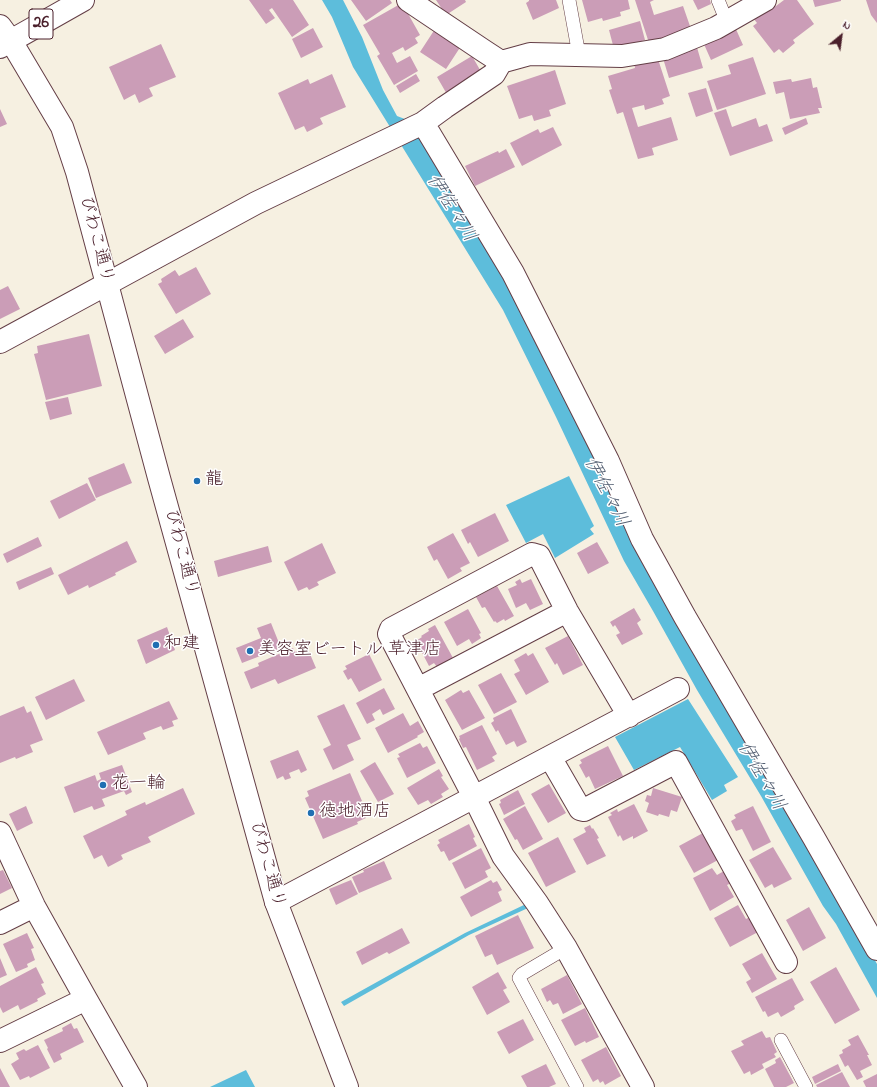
<!DOCTYPE html>
<meta charset="utf-8">
<style>
body{margin:0}
#map{position:relative;width:877px;height:1087px;overflow:hidden;background:#f6f0e1;font-family:"Indie Flower",sans-serif}
canvas{display:block}
.north{position:absolute;left:821px;top:16px;width:40px;height:40px;-webkit-text-stroke:3px #fff;paint-order:stroke;rotate:29deg;font-size:11px;font-weight:700;line-height:16px;text-align:center;color:#4a1f2b}
.north::after{content:'';display:block;margin:auto;width:14px;height:18px;background:#4a1f2b;clip-path:polygon(50% 0,100% 100%,50% 72%,0 100%)}
</style>
<div id="map">
<canvas width="877" height="1087"></canvas>
<div class="north">N</div>
</div>
<script>
const c = document.querySelector('canvas').getContext('2d');
c.lineJoin = 'round';
function fill(path, color) {
  c.fillStyle = color;
  c.fill(path, 'evenodd');
}
function strokePath(path, color, width, dash) {
  c.strokeStyle = color;
  c.lineWidth = width;
  c.lineCap = dash ? 'butt' : 'round';
  c.setLineDash(dash || []);
  c.stroke(path);
}
function label(font, color, halo, rows, align = 'center') {
  c.font = font + ' "Indie Flower","Klee One",sans-serif';
  c.lineWidth = 3;
  c.setLineDash([]);
  c.textBaseline = 'middle';
  c.strokeStyle = halo;
  c.fillStyle = color;
  for (const [text, x, y, turn = 0] of rows) {
    c.save();
    c.translate(x, y);
    c.rotate((+turn || 0) * Math.PI / 180);
    c.textAlign = isNaN(turn) ? turn : align;
    if (halo) c.strokeText(text, 0, 0);
    c.fillText(text, 0, 0);
    c.restore();
  }
}
fill(new Path2D(`
 M322,0H343L362,37L383,90L397,116L410,121L475,225L793,815L877,964V998L836,924L823,906L761,796L697,690L653,611L624,561L556,417L503,310L353,67L332,17Z
 M569,476L594,526L590,529L594,534L555,558L543,534L526,543L506,505Z
 M688,699L738,777L724,785L727,791L712,800L680,747L634,770L615,737Z
 M526,904L528,908L469,935L344,1006L341,1002L465,933Z
 M246,1070L255,1087H210Z`), '#5dbddb');
fill(new Path2D(`
 M249,0H293L309,25L292,37L272,8L281,2L269,10L275,18L266,24Z
 M351,0H390L392,3L366,21Z
 M436,0H465L466,2L446,15Z
 M529,0H556L559,8L533,20L526,3L529,1Z
 M582,0H628L630,9L620,12L621,16L603,21L602,18L588,22Z
 M635,0H654L650,2L654,15L683,6L691,29L649,43Z
 M693,0H710L711,4L698,10Z
 M784,0H797L814,24L793,40L795,43L783,53L779,49L774,53L753,26L757,23L753,18L770,6L772,9Z
 M813,0H841V1L815,7Z
 M866,0H877V23L871,15Z
 M402,3L420,35L415,38L418,43L405,51L403,47L392,53L397,63L410,56L418,71L394,85L377,56L380,54L363,25Z
 M640,21L645,40L614,49L609,30Z
 M735,27L743,45L711,60L703,42Z
 M313,28L323,47L301,58L292,39Z
 M435,29L461,46L446,69L420,52Z
 M161,44L176,77L149,88L153,96L139,103L135,94L124,100L109,67Z
 M696,44L703,68L669,78L662,55Z
 M472,56L483,75L448,96L437,77Z
 M657,56L670,96L662,99L664,104L645,110L644,105L632,108L638,127L671,117L678,140L652,148L654,155L638,159L623,112L617,114L609,90L612,89L608,76L635,68L634,63Z
 M753,57L766,94L717,110L707,81L731,74L728,65Z
 M555,70L566,104L549,110L551,116L534,121L532,115L519,119L507,86Z
 M332,74L346,107L320,118L323,124L307,132L304,126L295,130L278,93L308,79L310,84Z
 M416,74L420,81L400,93L396,86Z
 M811,78L813,88L817,87L822,108H818L820,113L790,119L784,92L776,94L773,82L791,79L792,82Z
 M706,88L713,111L696,117L688,93Z
 M0,109L7,124L0,127Z
 M726,109L732,127L756,118L759,127L767,124L773,141L730,156L714,113Z
 M806,118L808,124L785,135L782,128Z
 M553,127L562,145L522,166L510,143L538,129L540,133Z
 M506,149L515,167L475,186L465,166L498,151L499,153Z
 M196,267L211,294L176,314L158,284L162,282L161,279L175,270L179,276Z
 M8,286L20,309L0,319V290Z
 M183,319L194,337L165,354L154,336Z
 M89,334L102,386L46,400L34,354L38,353L37,346Z
 M68,397L72,414L50,420L45,402Z
 M124,463L132,483L96,498L88,478Z
 M87,483L96,500L59,519L50,501Z
 M495,513L509,541L478,557L470,542L468,544L461,530Z
 M453,533L470,563L460,568L462,571L448,579L437,559L434,561L427,547Z
 M38,537L42,546L7,563L3,554Z
 M127,541L137,562L115,573L116,575L89,588L88,585L68,595L58,575Z
 M597,542L609,563L588,574L577,553Z
 M322,543L336,573L317,582L319,585L309,590L307,587L298,591L284,562Z
 M268,546L272,562L218,577L214,561Z
 M51,567L54,574L19,590L16,582Z
 M520,579L522,583L531,579L543,604L530,610L526,603L516,608L508,589L517,585L515,582Z
 M497,586L514,616L505,621L504,619L497,623L495,621L494,622L485,607L482,608L476,597Z
 M634,608L641,620L637,623L643,634L622,645L616,635L620,633L615,625L613,627L610,622Z
 M468,609L481,633L479,634L481,638L472,644L469,639L457,646L444,622Z
 M271,623L281,648L242,663L236,648L261,638L257,628Z
 M435,625L453,658L437,667L434,663L429,666L416,641L422,637L421,636L429,631L428,629Z
 M167,627L175,650L146,664L137,640Z
 M568,636L583,665L563,675L557,663L555,665L545,648Z
 M307,647L316,668L278,684L275,679L251,689L244,672L259,666L258,663L293,648L295,652Z
 M526,653L528,656L533,653L549,682L526,695L514,674L520,671L514,660Z
 M369,654L382,680L359,692L351,678L348,680L343,671L347,669L345,666Z
 M501,673L517,702L494,714L478,685Z
 M74,679L85,701L46,720L35,697Z
 M384,688L395,709L383,715L380,709L372,714L375,720L367,724L356,703Z
 M461,690L463,693L469,690L485,718L462,730L445,700Z
 M169,701L178,719L172,721L174,726L163,730L161,726L143,733L146,739L108,755L97,732Z
 M344,704L361,739L347,745L354,760L333,770L323,749L331,745L317,716Z
 M24,706L27,713L31,711L43,740L30,745L33,752L16,759L15,757L0,763V716Z
 M511,709L527,742L517,747L514,741L506,745L498,730L496,732L491,723L494,721L493,718Z
 M403,713L410,726L418,721L424,732L417,736L418,737L388,753L375,728Z
 M482,725L497,754L492,757L495,761L477,770L466,747L463,748L459,739L460,738L459,736Z
 M420,743L423,748L427,746L436,763L407,778L397,758L400,757L398,754Z
 M608,746L623,776L595,789L589,776L586,778L579,765L582,763L580,760Z
 M298,750L307,770L301,773L299,769L289,773L291,778L285,780L283,776L277,779L270,761Z
 M375,762L394,794L378,802L360,771Z
 M122,765L132,792L126,795L124,791L102,799L105,806L94,810L92,806L74,813L64,787L95,775L97,781L101,779L99,773Z
 M439,769L443,776L441,777L449,789L441,794L443,797L431,804L428,800L418,805L407,788Z
 M350,773L362,801L360,802L366,818L357,822L358,824L323,839L305,798L309,796L307,791Z
 M549,784L566,813L548,823L531,794Z
 M183,788L195,814L148,837L151,842L121,855L123,859L108,867L102,855L94,859L83,836L127,815L125,811L145,802L146,805Z
 M653,788L682,797L677,812L671,810L669,817L659,814L658,816L646,812L649,803L645,801L647,795L651,796Z
 M518,790L525,804L504,815L499,804L501,803L500,800Z
 M634,804L648,831L633,839V836L623,841L620,835L618,837L608,817L612,815L610,813L617,809L618,812Z
 M26,806L33,823L17,831L9,814Z
 M525,806L543,839L523,850L517,839L515,840L503,819Z
 M753,806L771,842L753,851L742,829L736,831L731,821L736,818L734,815Z
 M469,824L475,837L473,838L477,846L449,861L444,851L441,852L437,845L440,843L438,840Z
 M590,825L592,829L593,828L599,838L597,839L606,856L587,865L573,839L586,832L584,828Z
 M703,833L718,860L694,873L679,846Z
 M558,837L576,872L546,887L528,853Z
 M773,847L792,879L774,888L772,884L765,888L749,860Z
 M481,848L491,868L485,871L488,877L465,889L452,863Z
 M384,861L392,879L359,893L352,877L364,872L363,870Z
 M712,868L717,875L724,871L731,883L727,885L734,897L710,911L693,878Z
 M3,870L12,888L0,894V871Z
 M351,880L358,894L336,905L329,889Z
 M491,880L493,883L497,881L502,890L498,892L502,901L471,917L460,897Z
 M738,905L746,919L750,917L758,932L730,947L714,918Z
 M809,907L826,938L803,951L786,920Z
 M518,915L534,948L497,965L492,954L485,957L475,936Z
 M402,928L410,943L389,954L387,952L362,965L356,952Z
 M27,933L34,948L31,949L35,960L27,964L28,967L16,972L3,944Z
 M762,953L777,979L752,993L746,982L751,979L742,964Z
 M0,958L7,975L0,978Z
 M36,967L44,983L41,984L46,994L37,999L38,1001L20,1010L18,1005L3,1013L0,1007V986Z
 M836,967L860,1010L835,1024L810,982Z
 M498,972L507,988L503,990L510,1002L487,1015L472,987Z
 M567,975L582,1004L563,1014L558,1003L553,1005L550,1000L547,1002L541,989Z
 M792,978L804,1000L794,1006L795,1009L781,1017L778,1012L768,1017L765,1011L763,1012L755,997Z
 M585,1008L599,1037L586,1043L585,1041L575,1046L561,1020Z
 M523,1019L534,1040L509,1054L497,1032Z
 M71,1023L74,1029L77,1028L84,1042L60,1054L62,1059L54,1063L47,1049L48,1048L44,1040L63,1031L62,1028Z
 M762,1031L766,1038L770,1037L777,1052L774,1054L776,1057L762,1064L764,1068L751,1075L750,1071L744,1074L731,1051L744,1045L741,1041Z
 M858,1035L869,1055H867L872,1065L860,1071L863,1077L857,1080L848,1065L845,1067L839,1055L843,1053L842,1050L851,1045L848,1040Z
 M38,1045L50,1068L30,1078L29,1076L20,1080L11,1064L19,1059L16,1053L24,1049L26,1051Z
 M606,1047L621,1076L605,1085L603,1081L600,1083L598,1079L593,1082L581,1060Z
 M780,1057L794,1083L786,1087H774L765,1069L776,1063L775,1060Z
 M546,1064L556,1084L549,1087H527L521,1076Z
 M838,1064L841,1071L815,1084L812,1077Z
 M0,1068L10,1087H0Z
 M842,1072L850,1087H817L816,1085Z
 M877,1074V1087H866L863,1081Z`), '#cb9db7');
const service = new Path2D(`
 M569,0L579,55
 M718,0L727,22
 M566,948L522,974L519,978L577,1087
 M781,1040L806,1087`);
const minor = new Path2D(`
 M408,0L484,51L501,62
 M423,123L513,273L608,461L642,539L685,617L814,838L877,949
 M0,342L256,203L423,123L445,107L494,74L501,62L530,54L622,56L665,49L716,28L765,0
 M418,689L567,611
 M629,716L567,611L539,556L532,554L391,629L389,634L474,797L503,856L537,903L566,948L643,1087
 M550,757L580,809L584,810L676,762L786,962
 M0,833L34,906L86,999L136,1087
 M276,902L678,689
 M0,923L34,906
 M0,1041L86,999`);
const tertiary = new Path2D(`
 M0,26L11,41L62,127L77,172L159,478L276,902L347,1087`);
const primary = new Path2D(`
 M0,47L83,0`);
strokePath(service, '#643e46', 14);
strokePath(minor, '#643e46', 24);
strokePath(tertiary, '#643e46', 24);
strokePath(primary, '#643e46', 24);
strokePath(service, '#fff', 13);
strokePath(minor, '#fff', 22);
strokePath(tertiary, '#fff', 22);
strokePath(primary, '#fff', 22);
for (const [x, y, r, color] of [
 [197,481,4,"#1f6fb2"],
 [156,645,4,"#1f6fb2"],
 [250,651,4,"#1f6fb2"],
 [103,785,4,"#1f6fb2"],
 [311,813,4,"#1f6fb2"]
]) {
  const dot = new Path2D();
  dot.arc(x, y, r, 0, 2 * Math.PI);
  c.fillStyle = color;
  c.fill(dot);
  strokePath(dot, '#fff', 1.5);
}
for (const [x, y, w] of [
 [41,24,24]
]) {
  const box = new Path2D();
  box.roundRect(x - w / 2, y - 15, w, 30, 3);
  c.fillStyle = '#fff';
  c.fill(box);
  strokePath(box, '#4a1f2b', 1);
}
label('bold 17px', '#4a1f2b', null, [
 ["26",41,24]
]);
label('18px', '#4a1f2b', '#fff', [
 ["びわこ通り",95,240,75],
 ["びわこ通り",180,553,75],
 ["びわこ通り",266,865,74]
]);
label('18px', '#4a1f2b', '#fff', [
 ["龍",205,481],
 ["和建",164,645],
 ["美容室ビートル 草津店",258,651],
 ["花一輪",111,785],
 ["徳地酒店",319,813]
], 'left');
label('italic 19px', '#525e71', '#fff', [
 ["伊佐々川",450,209,58],
 ["伊佐々川",605,493,63],
 ["伊佐々川",760,777,60]
]);
</script>
